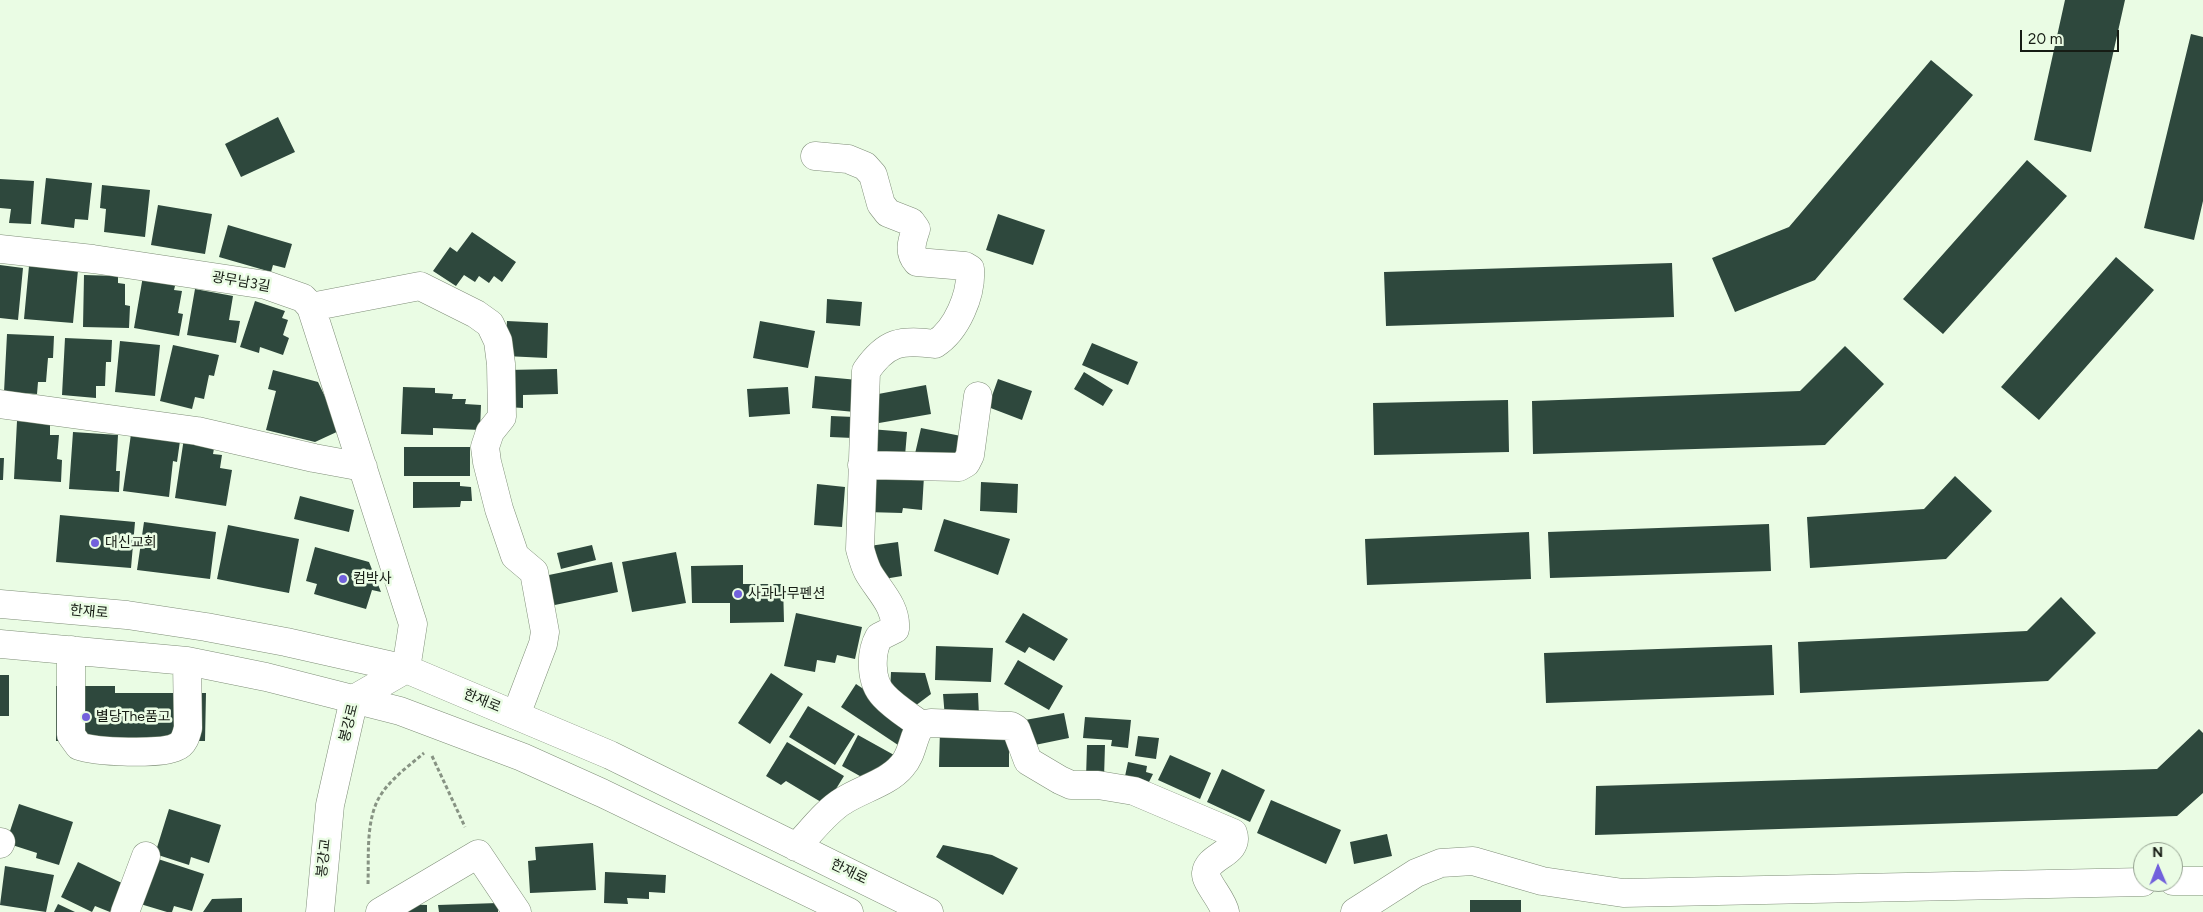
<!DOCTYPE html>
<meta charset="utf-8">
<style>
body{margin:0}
#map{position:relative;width:2203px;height:912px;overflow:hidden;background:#eafce4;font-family:Figtree,sans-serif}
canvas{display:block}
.north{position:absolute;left:2133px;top:842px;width:50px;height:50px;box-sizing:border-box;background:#eafce4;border:1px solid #95a291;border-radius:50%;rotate:359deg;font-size:14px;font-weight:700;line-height:20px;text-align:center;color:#161c14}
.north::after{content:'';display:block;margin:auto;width:18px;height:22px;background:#7261dc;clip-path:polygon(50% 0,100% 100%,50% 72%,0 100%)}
.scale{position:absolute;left:2020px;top:30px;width:99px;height:22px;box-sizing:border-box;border:2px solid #161c14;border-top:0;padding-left:6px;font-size:15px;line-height:18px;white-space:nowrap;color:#161c14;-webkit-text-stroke:4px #eafce4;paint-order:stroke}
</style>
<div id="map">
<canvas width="2203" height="912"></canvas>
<div class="north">N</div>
<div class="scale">20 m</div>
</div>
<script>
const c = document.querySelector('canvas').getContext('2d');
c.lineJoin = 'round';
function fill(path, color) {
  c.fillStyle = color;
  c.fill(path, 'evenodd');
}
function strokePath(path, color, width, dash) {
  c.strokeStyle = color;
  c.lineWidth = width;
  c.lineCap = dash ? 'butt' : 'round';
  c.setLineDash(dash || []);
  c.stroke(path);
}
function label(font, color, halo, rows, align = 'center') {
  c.font = font + ' Figtree,"Noto Sans KR",sans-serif';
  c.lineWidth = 5;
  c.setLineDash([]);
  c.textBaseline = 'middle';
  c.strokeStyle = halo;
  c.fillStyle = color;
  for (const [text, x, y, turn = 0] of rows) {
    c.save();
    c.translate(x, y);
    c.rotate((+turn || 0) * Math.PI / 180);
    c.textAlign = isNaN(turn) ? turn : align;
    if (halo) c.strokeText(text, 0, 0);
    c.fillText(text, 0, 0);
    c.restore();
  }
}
fill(new Path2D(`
 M2065,0H2125L2091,152L2034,140Z
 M2191,34L2203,37V201L2194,240L2144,228Z
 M1931,60L1973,95L1815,280L1735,312L1712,258L1789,227Z
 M278,117L295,152L241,177L225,144Z
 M2027,160L2067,196L1943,334L1903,299Z
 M46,178L92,183L88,220L75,219L74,228L41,224Z
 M0,179L34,181L31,224L9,223L11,209L0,208Z
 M102,185L150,190L145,237L104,232L106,209L100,208Z
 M158,205L212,214L205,254L151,245Z
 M998,214L1045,230L1033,265L986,250Z
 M228,225L292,244L285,268L273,265L271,272L219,257Z
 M472,232L516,262L502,282L494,276L489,283L479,276L475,282L464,275L456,286L433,271L450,247L457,252Z
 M2116,257L2154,290L2039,420L2001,387Z
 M1672,263L1674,317L1386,326L1384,272Z
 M0,265L23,268L18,320L0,318Z
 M29,266L78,270L73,323L24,319Z
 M84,275L118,276V283L125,284V305L130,306L129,328L83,327Z
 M143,276L176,282L174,290L182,291L178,313L183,314L179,336L134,328Z
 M195,289L233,296L229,320L240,321L236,343L187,335Z
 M827,299L862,302L860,326L826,323Z
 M255,301L285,311L282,318L288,320L283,335L289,338L283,355L260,347L259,353L240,347Z
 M507,321L548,323L547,358L505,356Z
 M760,321L815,331L808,368L753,358Z
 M7,334L54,336L53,358H48L46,382H38L37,394L4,392Z
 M65,338L112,340L111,362H106L105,386H96V398L62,395Z
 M120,341L160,345L155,396L115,392Z
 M1092,343L1138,362L1128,385L1082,365Z
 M173,345L219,355L214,376L209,375L204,399L195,397L192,409L160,401Z
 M1845,346L1884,384L1825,445L1533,454L1532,401L1800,391Z
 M557,369L558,394L523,395V408L507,407V370Z
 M273,370L318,382L341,430L315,442L266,430L276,391L268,389Z
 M1084,372L1113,390L1103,406L1074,389Z
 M815,376L858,380L855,412L812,408Z
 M998,379L1032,391L1022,420L988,407Z
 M926,385L931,414L879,423L873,395Z
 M403,387L435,388V393L453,394L452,399H466L465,404L481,405L480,430L433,428V435L401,434Z
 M788,387L790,414L749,417L747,389Z
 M1508,400L1509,452L1374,455L1373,403Z
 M831,416L854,417L853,438L830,437Z
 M17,421L50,423V435H59L57,459L62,460L61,482L14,479Z
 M921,428L961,436L956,462L914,458Z
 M870,429L907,432L905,456L867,461Z
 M73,432L118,435L116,471H120L119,492L69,489Z
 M131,434L180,441L177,462L173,461L169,497L123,491Z
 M184,438L215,443L213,454L222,455L220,468L232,470L226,506L175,498Z
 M404,447H470V476H404Z
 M0,458H4L3,480H0Z
 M868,473L924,476L922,510L903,508L902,513L866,512Z
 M1955,476L1992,511L1946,559L1810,568L1807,517L1924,509Z
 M413,482H460V486L471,487L472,501H461L460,507L413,508Z
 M981,482L1018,484L1017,513L980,511Z
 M817,484L845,487L842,527L814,525Z
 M300,496L354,510L349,532L294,519Z
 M60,515L135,522L131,568L56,562Z
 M944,519L1010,539L998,575L934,551Z
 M144,522L216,532L210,579L137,570Z
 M1769,524L1771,571L1550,578L1548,532Z
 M228,525L299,539L289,593L217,579Z
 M1529,532L1531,579L1367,585L1365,539Z
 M898,542L902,576L878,580L869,546Z
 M592,545L596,560L561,569L557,553Z
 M315,547L369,562L381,592L372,590L366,609L314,594L317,584L306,581Z
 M676,552L686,603L632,612L622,562Z
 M612,562L618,592L550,606L544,576Z
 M743,565V584H783L784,622L730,623V603H692L691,566Z
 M2061,597L2096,633L2048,681L1800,693L1798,642L2027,631Z
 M796,613L862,627L855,659L837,655L835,663L817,660L815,672L784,666Z
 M1023,613L1068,639L1054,661L1029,647L1025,653L1005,642Z
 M1772,645L1774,695L1546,703L1544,653Z
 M936,646L993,648L991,682L935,680Z
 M1018,660L1063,686L1049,710L1004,684Z
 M891,672L925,673L931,694L911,709L890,693Z
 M771,673L803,694L770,744L738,723Z
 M0,675H9V716H0Z
 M856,684L913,722L898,745L841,707Z
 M56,686H115V693H206L205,741H56Z
 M978,693L979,716L945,718L943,694Z
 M808,706L855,734L835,765L789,737Z
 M1064,713L1069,738L1030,746L1025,720Z
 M1085,717L1131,720L1128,748L1111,746L1112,740L1083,738Z
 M940,729L1009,730V767H939Z
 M2199,729L2203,733V793L2177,816L1595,835L1596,786L2157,769Z
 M858,735L894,755L886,769L867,780L842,766Z
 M1138,736L1159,738L1156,759L1135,756Z
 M787,742L844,776L826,805L786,781L781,785L766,776Z
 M1087,745H1105L1104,778H1086Z
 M1170,755L1211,773L1200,799L1158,780Z
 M1128,762L1147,766L1146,772L1153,774L1147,786L1124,781Z
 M1222,769L1265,790L1250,822L1207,802Z
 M1271,800L1341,830L1326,864L1257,833Z
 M19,804L73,822L59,865L36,858L37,853L6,843Z
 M169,809L221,825L209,863L191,857L189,865L155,854Z
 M1387,834L1392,856L1354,864L1350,842Z
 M593,843L596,890L530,893L528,861L536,860L535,847Z
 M943,845L992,855L1018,868L1003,895L936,857Z
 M152,857L204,874L192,911L174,906L172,912H167L137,903Z
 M78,862L124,884L110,912L95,906L92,912L61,897Z
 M5,866L54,875L46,912L0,905Z
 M605,872L666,875L665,893L649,892V899L627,898L628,904L604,903Z
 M242,898V912H203L212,899Z
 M1470,900H1521V912H1470Z
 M498,903V912H439L438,905Z
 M58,904L75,912H54Z
 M398,904L427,905V912H398Z`), '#2e483d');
const minor = new Path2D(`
 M815,156L848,159L865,166L873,175L881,204L888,213L911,222L916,229C912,241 908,252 917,262L965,266L970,269C972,294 957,330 935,344C901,339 886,342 866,371L860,549C862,556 864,564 868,572C878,590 897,606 895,629L879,637C870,653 870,682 884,696C894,707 909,716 921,725
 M0,249L93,259L266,285L303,298L311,307L413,624L406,669L354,699L330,805L320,912
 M311,307L420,286L476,314L490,324L498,341L501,364L502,417L490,432L485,447L487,462L499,509L515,556L534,572L545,632L543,644L516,715
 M0,404L197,431L314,458L363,467
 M862,465L959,467L966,463L970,455L978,396
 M0,604L127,615L206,627L286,642L406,669L610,755L929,912
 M0,644L187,661L266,677L400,711L522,757L602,793L849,912
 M71,650V735L79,746C95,752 161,755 176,747C184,744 186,736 188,728L187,661
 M0,844L1,842
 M796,847C811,832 825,812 843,801C861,789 888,783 902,766C913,754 912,738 921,725L931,723L1011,726L1016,729L1028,761L1060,780L1071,785H1098L1134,791L1233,833C1240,854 1208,855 1206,873C1205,882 1223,900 1225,912
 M2173,881H2203
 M125,912L146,856
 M380,912L478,854L517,912
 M1355,912L1416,873L1441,863L1473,861L1542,881L1623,893L2143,882`);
strokePath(minor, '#7f8e78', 29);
strokePath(new Path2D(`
 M432,756L465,827
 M368,884C369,856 365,817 382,793C393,777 410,765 424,753`), '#879383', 3, [4, 2.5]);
strokePath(minor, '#fff', 28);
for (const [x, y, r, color] of [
 [95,543,5,"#7261dc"],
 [343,579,5,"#7261dc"],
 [738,594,5,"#7261dc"],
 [86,717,5,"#7261dc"]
]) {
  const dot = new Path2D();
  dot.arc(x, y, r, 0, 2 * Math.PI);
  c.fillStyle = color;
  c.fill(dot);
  strokePath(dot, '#eafce4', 2);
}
label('14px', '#161c14', '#eafce4', [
 ["광무남3길",241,282,10],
 ["한재로",89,612,5],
 ["한재로",482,701,22],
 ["봉강로",349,723,-76],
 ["봉강교",324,858,-84],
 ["한재로",849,872,26]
]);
label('14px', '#161c14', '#eafce4', [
 ["대신교회",105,543],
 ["컴박사",353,579],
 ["사과나무펜션",748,594],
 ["별당The품고",96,717]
], 'left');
</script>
